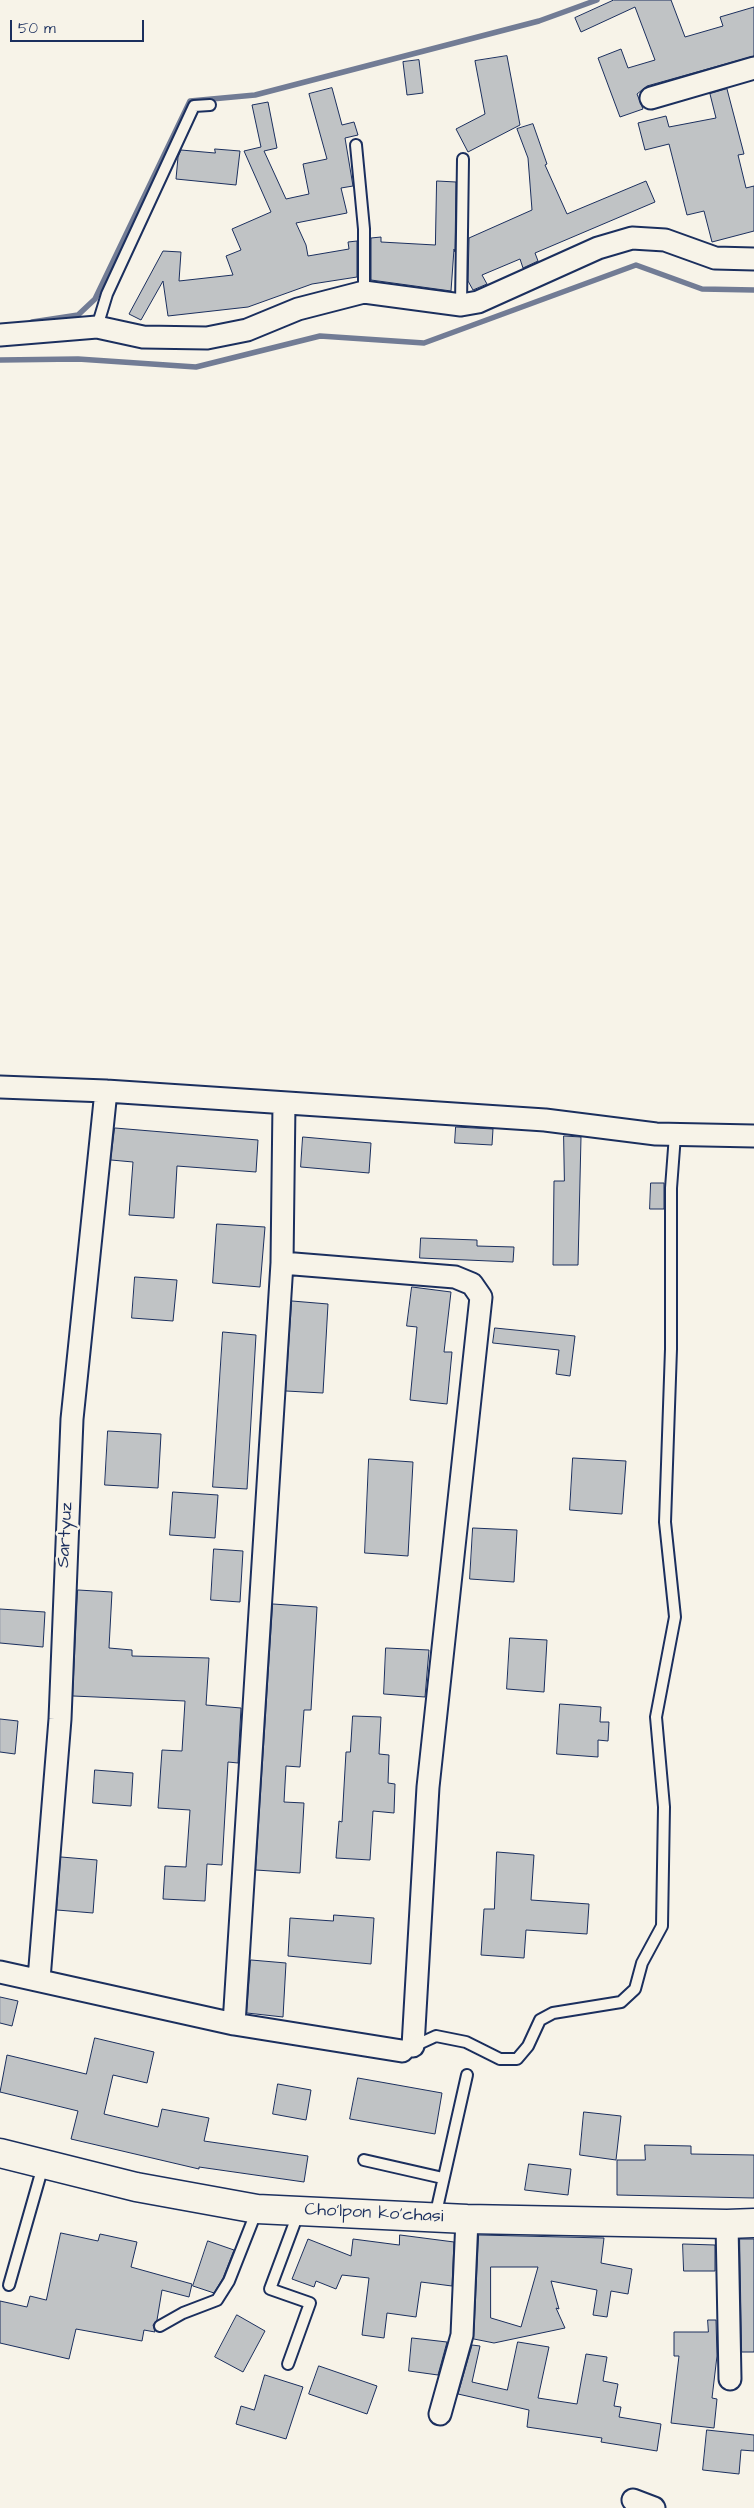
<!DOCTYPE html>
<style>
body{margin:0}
#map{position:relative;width:754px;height:2508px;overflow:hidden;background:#f7f3e8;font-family:"Architects Daughter",sans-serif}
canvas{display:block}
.scale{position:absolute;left:10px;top:20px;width:134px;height:22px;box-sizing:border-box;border:2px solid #1b2f5e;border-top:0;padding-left:6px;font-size:15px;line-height:18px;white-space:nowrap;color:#1b2f5e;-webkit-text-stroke:4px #f7f3e8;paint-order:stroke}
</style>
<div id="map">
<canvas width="754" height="2508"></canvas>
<div class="scale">50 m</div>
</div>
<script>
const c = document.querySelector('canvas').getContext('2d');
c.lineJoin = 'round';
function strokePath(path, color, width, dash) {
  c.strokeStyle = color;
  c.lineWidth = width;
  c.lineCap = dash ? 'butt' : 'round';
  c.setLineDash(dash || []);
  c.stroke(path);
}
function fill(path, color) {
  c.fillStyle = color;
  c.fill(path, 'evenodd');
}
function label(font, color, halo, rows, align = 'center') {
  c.font = font + ' "Architects Daughter",sans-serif';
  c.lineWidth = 5;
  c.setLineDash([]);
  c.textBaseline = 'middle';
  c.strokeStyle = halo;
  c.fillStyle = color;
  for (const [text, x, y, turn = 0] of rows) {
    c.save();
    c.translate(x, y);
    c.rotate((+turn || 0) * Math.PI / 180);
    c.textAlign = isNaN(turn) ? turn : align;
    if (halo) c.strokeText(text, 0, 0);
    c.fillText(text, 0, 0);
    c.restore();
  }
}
strokePath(new Path2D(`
 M32,322L78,315L95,299L190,101L255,95L539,21L597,0
 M0,360L78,359L196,367L320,336L424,343L636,265L702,289L754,290`), '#727c95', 5.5);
const building = new Path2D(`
 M614,0H671L685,37L723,26L720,17L754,7V56L647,86L637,94L643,109L620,117L598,58L621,49L628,68L655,60L635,7L581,32L575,18Z
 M507,56L520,125L468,152L456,129L485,114L475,61Z
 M419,60L423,93L407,95L403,62Z
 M332,88L342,125L354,122L358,135L345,138L353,186L341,188L347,213L296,223L306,245L308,256L349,249L348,242L357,241V277L312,284L248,307L168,316L163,281L141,320L129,314L163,251L181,252L179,281L233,275L226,256L241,250L232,229L271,212L244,151L261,147L252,105L268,102L277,148L264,151L286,199L309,194L303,164L327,159L309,94Z
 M727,89L744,154L738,155L746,188L754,186V231L712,242L704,211L687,215L669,144L645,150L638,123L666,116L669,127L716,118L710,94Z
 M533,124L547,164L545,165L567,214L646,181L655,202L535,253L538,261L523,268L520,259L482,275L487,284L473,290L468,281L469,238L532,210L528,158L517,129Z
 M215,149L240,151L236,185L176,179L178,157L181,150L215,153Z
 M437,181L456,182L455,252L454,249L451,291L371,280V238L381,237V242L435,245Z
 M456,1127L493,1129L492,1145L455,1143Z
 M115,1128L258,1140L256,1172L177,1166L174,1218L129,1215L133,1162L111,1160Z
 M564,1136L581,1137L578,1265H553L554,1181H564Z
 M303,1137L371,1143L369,1173L301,1167Z
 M651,1183H664V1209H650Z
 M217,1224L265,1227L260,1287L213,1283Z
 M421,1238L477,1240V1246L514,1247L513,1262L420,1258Z
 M135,1277L177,1280L173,1321L132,1318Z
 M412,1287L451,1292L444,1352H452L447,1404L410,1400L417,1327L407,1326Z
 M292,1301L328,1304L323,1393L286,1391Z
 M495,1328L575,1336L570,1376L556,1374L559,1350L493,1343Z
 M223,1332L256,1335L247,1489L213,1487Z
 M108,1431L161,1434L158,1488L105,1485Z
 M573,1458L626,1461L622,1514L570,1510Z
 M369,1459L413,1462L408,1556L365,1553Z
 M173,1492L218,1495L215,1538L170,1535Z
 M473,1528L517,1530L514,1582L470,1579Z
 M214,1549L243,1551L240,1602L211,1600Z
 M78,1590L112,1592L109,1648L132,1650V1656L209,1658L206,1705L241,1708L238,1763L228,1762L222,1865L207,1864L205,1901L163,1899L165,1866L186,1867L190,1810L158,1808L162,1750L182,1751L185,1701L73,1696Z
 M273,1604L317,1607L311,1710H304L300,1767L286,1766L284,1802L304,1803L300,1873L256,1870Z
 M0,1609L45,1612L43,1647L0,1643Z
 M510,1638L547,1640L544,1692L507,1689Z
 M386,1648L429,1650L425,1697L384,1694Z
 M560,1704L601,1707L600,1722H609L608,1741L598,1740V1757L557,1754Z
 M353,1716L381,1717L379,1754L389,1755L388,1783L395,1784L394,1813L373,1811L370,1860L336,1858L339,1821L342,1822L346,1752H350Z
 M0,1719L18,1721L15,1754L0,1752Z
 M95,1770L133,1773L131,1806L93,1803Z
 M497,1852L534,1855L531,1900L589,1904L587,1934L526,1930L524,1958L481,1955L484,1909H494Z
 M61,1857L97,1860L93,1913L57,1910Z
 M334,1915L374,1918L371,1964L288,1956L290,1918L333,1921Z
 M251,1960L286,1963L283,2017L247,2013Z
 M0,1997L18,2001L12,2026L0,2023Z
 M95,2038L154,2052L147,2083L113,2075L104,2114L158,2127L162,2109L209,2118L204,2141L308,2156L304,2182L199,2167V2169L71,2139L78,2111L0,2092L7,2055L86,2074Z
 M358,2078L442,2093L435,2134L350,2119Z
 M278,2084L311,2090L306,2120L273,2114Z
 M584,2112L621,2116L616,2160L580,2155Z
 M645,2145L691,2146V2154L754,2155V2198L617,2195V2160H645Z
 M529,2164L571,2169L568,2195L525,2190Z
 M61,2233L98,2241L100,2234L137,2242L131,2267L192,2284L189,2297L162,2290L157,2320L153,2325L155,2332L144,2330L142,2341L76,2329L69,2359L0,2343V2301L27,2307L30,2296L46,2300Z
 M400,2235L454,2242L452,2286L421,2282L416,2317L387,2313L384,2338L362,2335L369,2278L342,2275L336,2289L316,2281L314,2287L292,2279L308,2239L351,2256L353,2239L399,2245Z
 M479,2235L604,2238L601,2263L632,2269L628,2294L611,2291L607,2317L593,2315L597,2290L551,2281L559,2309L556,2308L565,2328L494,2343L474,2339ZM491,2267H538L521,2327L491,2318Z
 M740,2239H754V2352H742Z
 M208,2241L234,2250L223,2278L214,2293L193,2286Z
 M683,2244L715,2245V2271H684Z
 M237,2315L265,2331L243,2372L215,2357Z
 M708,2320H716L717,2356L712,2398L717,2399L714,2428L671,2423L679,2356H674V2332H708Z
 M412,2338L447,2342L438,2375L409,2371Z
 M518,2342L549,2347L538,2398L577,2404L586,2354L607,2357L603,2381L618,2384L614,2406L621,2407L619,2417L661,2424L657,2451L601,2442L602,2438L527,2427L529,2410L458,2394L472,2345L480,2346L472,2382L507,2390Z
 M319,2366L377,2386L367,2414L309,2394Z
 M265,2375L303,2387L286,2439L236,2424L241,2406L254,2410Z
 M707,2430L754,2435V2451L741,2450L739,2474L703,2470Z`);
fill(building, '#c0c3c5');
strokePath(building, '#1b2f5e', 1);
const lane = new Path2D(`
 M356,145L364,229V292
 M461,305L463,159
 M97,327L107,294L194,106L210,105
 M412,2047L436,2036L466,2042L500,2059H517L528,2046L540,2020L553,2013L621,2002L635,1989L642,1963L662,1926L664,1807L656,1717L675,1617L665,1522L671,1349V1188L675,1135
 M364,2160L443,2178
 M435,2217L467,2075
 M9,2285L43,2166
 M160,2326L183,2313L217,2300L229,2281L257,2210
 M288,2364L310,2303L270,2289L298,2214`);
const street = new Path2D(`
 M651,98L754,68
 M0,335L97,327L143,337L207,338L247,330L298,309L364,292L461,305L478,302L598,248L632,238L665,240L715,258L754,259
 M0,1087L106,1091L545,1120L656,1134L754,1136
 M282,1263L455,1277L472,1284L481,1297L428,1787L413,2046
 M0,1972L234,2024L402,2051
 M39,1979L60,1719L72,1419L106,1091
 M234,2024L282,1263L284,1103
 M727,2224L730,2379
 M440,2414L462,2335L467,2219
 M633,2500L654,2508`);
const secondary = new Path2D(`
 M0,2153L136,2187L257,2209L467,2219L727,2224L754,2223`);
strokePath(lane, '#1b2f5e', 14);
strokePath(street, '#1b2f5e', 25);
strokePath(secondary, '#1b2f5e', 31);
strokePath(lane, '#f7f3e8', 10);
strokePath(street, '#f7f3e8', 21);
strokePath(secondary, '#f7f3e8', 28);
label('18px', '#1b2f5e', '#f7f3e8', [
 ["Sartyuz",66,1535,-87],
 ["Cho'lpon ko'chasi",374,2214,3]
]);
</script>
